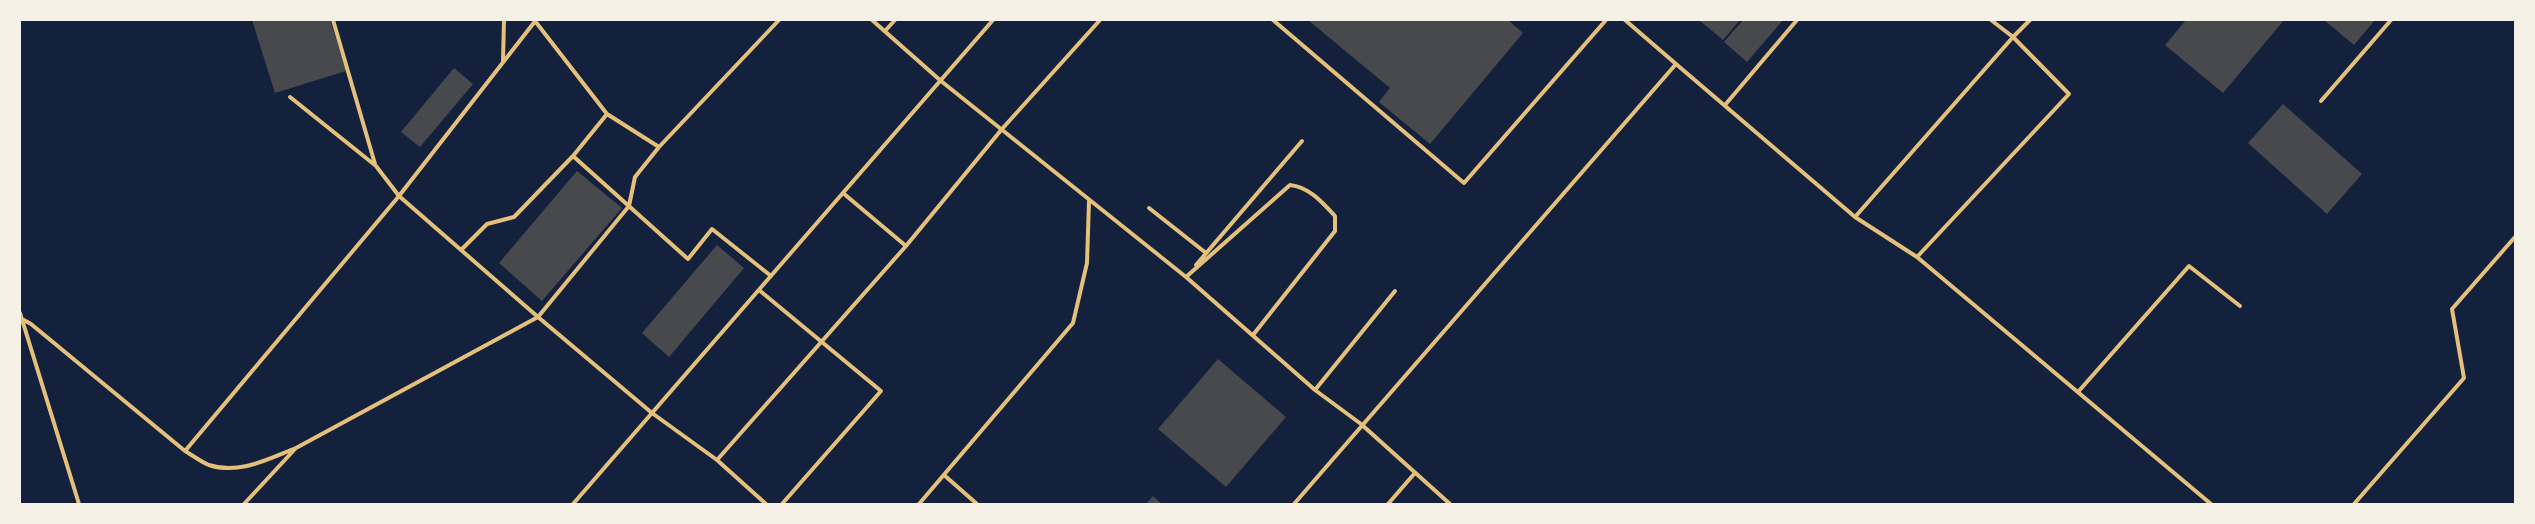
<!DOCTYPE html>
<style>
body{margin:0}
#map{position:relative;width:2535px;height:524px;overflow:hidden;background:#14213d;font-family:"Alegreya Sans",sans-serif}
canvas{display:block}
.frame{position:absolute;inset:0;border:21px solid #f6f1e7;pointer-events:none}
</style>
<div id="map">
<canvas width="2535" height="524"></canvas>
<div class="frame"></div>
</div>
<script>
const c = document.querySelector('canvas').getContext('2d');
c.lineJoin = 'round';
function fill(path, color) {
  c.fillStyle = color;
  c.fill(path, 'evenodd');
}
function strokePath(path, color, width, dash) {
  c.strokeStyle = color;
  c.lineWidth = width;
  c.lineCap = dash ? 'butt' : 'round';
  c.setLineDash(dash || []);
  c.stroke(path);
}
fill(new Path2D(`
 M252,20H330L346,71L275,93Z
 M1308,20H1508L1523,33L1430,144L1379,102L1390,88Z
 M1699,20H1740L1723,40Z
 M1743,20H1783L1747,62L1724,42Z
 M2186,20H2284L2223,93L2165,45Z
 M2324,20H2375L2354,45Z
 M454,68L473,84L420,147L401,132Z
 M2283,104L2362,174L2327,214L2248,143Z
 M577,171L622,208L542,301L499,263Z
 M717,245L744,268L669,357L642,333Z
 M1218,359L1286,417L1226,487L1158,429Z
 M1153,496L1162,504H1146Z`), '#48494c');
strokePath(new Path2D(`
 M333,20L375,164
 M872,20L941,81L1186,277L1315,390L1361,424L1450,504
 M1273,20L1464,183L1606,20
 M885,31L895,20
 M503,61L504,20
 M1676,64L1855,217L1917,257L2211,504
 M290,97L376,166L399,196L538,317L652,413L717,460L766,504
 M2321,101L2391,20
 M1725,105L1797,20
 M659,147L779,20
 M573,156L688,259L712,229L771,276
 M843,193L906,246
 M1149,208L1206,253
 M1855,217L2013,37L1991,20
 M461,250L487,224L514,217L573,156L607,114
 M1917,257L2069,94L2013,37L2030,20
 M1196,265L1302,141
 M1186,277L1290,185C1309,187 1322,202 1335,216V231L1253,335
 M759,290L881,391L782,504
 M20,313L79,504
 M22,319L31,324L185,451L399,196L536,20
 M1315,390L1395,291
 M2078,392L2189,266L2240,306
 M185,451C192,455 201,462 209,465C239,475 268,459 296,448L538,317L629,206L635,177L659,147L607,114L535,21
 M717,460L906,246L1002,129L1100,20
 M944,475L977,504
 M244,504L295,449
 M573,504L993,20
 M919,504L1073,323L1087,263L1089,201
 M1294,504L1676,64L1625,20
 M1388,504L1414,474
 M2354,504L2464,378L2452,309L2515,237`), '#e5c07b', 4);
</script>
